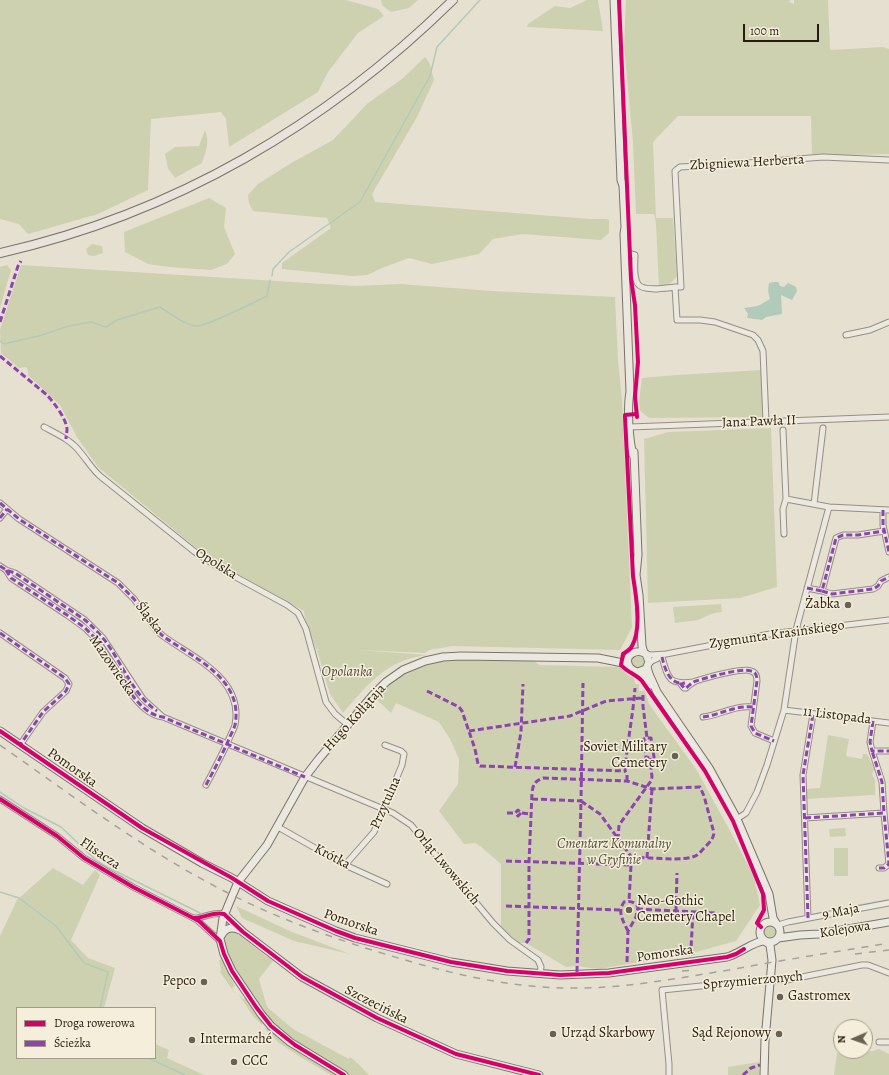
<!DOCTYPE html>
<meta charset="utf-8">
<style>
body{margin:0}
#map{position:relative;width:889px;height:1075px;overflow:hidden;background:#e6e0d0;font-family:Alegreya,serif}
canvas{display:block}
.legend{position:absolute;left:16px;top:1007px;width:140px;height:52px;box-sizing:border-box;background:#f4eedb;border:1px solid #a29a89;margin:0;padding:5px 7px;list-style:none;font-size:12px;color:#271c0e}
.legend li{display:flex;align-items:center;gap:8px;height:20px}
.legend b{width:20px;border:1px solid #a29a89}
.north{position:absolute;left:833px;top:1019px;width:40px;height:40px;box-sizing:border-box;background:#f4eedb;border:1px solid #a29a89;border-radius:50%;rotate:268deg;font-size:11px;font-weight:700;line-height:16px;text-align:center;color:#271c0e}
.north::after{content:'';display:block;margin:auto;width:14px;height:18px;background:#6a6152;clip-path:polygon(50% 0,100% 100%,50% 72%,0 100%)}
.scale{position:absolute;left:743px;top:24px;width:76px;height:18px;box-sizing:border-box;border:2px solid #271c0e;border-top:0;padding-left:5px;font-size:12px;line-height:14px;white-space:nowrap;color:#271c0e;-webkit-text-stroke:3px #f4eedb;paint-order:stroke}
</style>
<div id="map">
<canvas width="889" height="1075"></canvas>
<ul class="legend">
<li><b style="height:5px;background:#d6006c"></b>Droga rowerowa</li>
<li><b style="height:5px;background:#8e44ad"></b>Ścieżka</li>
</ul>
<div class="north">N</div>
<div class="scale">100 m</div>
</div>
<script>
const c = document.querySelector('canvas').getContext('2d');
c.lineJoin = 'round';
function fill(path, color) {
  c.fillStyle = color;
  c.fill(path, 'evenodd');
}
function strokePath(path, color, width, dash) {
  c.strokeStyle = color;
  c.lineWidth = width;
  c.lineCap = dash ? 'butt' : 'round';
  c.setLineDash(dash || []);
  c.stroke(path);
}
function label(font, color, halo, rows, align = 'center') {
  c.font = font + ' Alegreya,serif';
  c.lineWidth = 3;
  c.setLineDash([]);
  c.textBaseline = 'middle';
  c.strokeStyle = halo;
  c.fillStyle = color;
  for (const [text, x, y, turn = 0] of rows) {
    c.save();
    c.translate(x, y);
    c.rotate((+turn || 0) * Math.PI / 180);
    c.textAlign = isNaN(turn) ? turn : align;
    if (halo) c.strokeText(text, 0, 0);
    c.fillText(text, 0, 0);
    c.restore();
  }
}
fill(new Path2D(`
 M0,0H346L378,9L384,16L358,33L328,72L318,92L229,147L226,119L221,112L151,119L148,190L98,214L28,234L19,224L0,219Z
 M381,0H418L409,8L391,12L382,5Z
 M587,0H598L603,31L527,27L528,24L555,6L570,8Z
 M626,0H790L789,2L794,4V0H828L830,50L883,47L889,49V154L812,156L811,116H678L653,142L656,218H673L677,276L671,283L659,287L656,223L654,214H636L633,142L624,46Z
 M425,57L430,64L434,80L417,117L372,194L375,202L591,219H606L609,220V233L601,240L523,234L493,239L479,254L432,264L409,258L382,268L367,275L352,276L282,269V263L331,228L327,218L253,211L249,203L248,195L258,184L293,162L333,140L368,103L402,79Z
 M205,130C210,141 206,151 202,163L175,178L168,168L165,154L175,147L199,146Z
 M209,198L226,208L224,227L235,254L227,264L211,270L169,267L148,264L125,252L124,232Z
 M92,244L102,246L103,253L94,256L88,255L86,249Z
 M7,265L11,270L0,308V267Z
 M21,265L356,286L400,284L492,291L615,297L618,361L622,400L632,627L620,650L453,646L429,650L425,653L356,650L428,655C387,659 368,684 343,713L330,694L317,650H321L316,649L305,618L304,611L220,564L201,552L98,467L77,437L60,405L28,375V371L26,367L19,368L1,353L0,330Z
 M762,370L765,417L649,418L640,411L639,401L642,378L676,375Z
 M771,428L777,587L740,598L648,603L644,439L669,432Z
 M14,575C39,592 74,611 95,632C118,656 134,687 155,714L138,700L98,639L13,577Z
 M721,604L722,612L714,613L698,620L675,623L673,607Z
 M632 662a6 6 0 1 1 12 0a6 6 0 1 1-12 0Z
 M465,659L533,660L539,665L620,667L628,675L634,678L635,684H639V691H645L649,704L696,769L735,840L754,877L760,905L736,941L689,954L598,969L577,966L566,967L526,943H519L501,927V864L480,846L475,843L464,844L439,811L458,784L459,759L450,739L439,722L396,703L391,713L375,698C402,671 427,661 465,659Z
 M653,676L667,700L713,765L739,813L736,811L714,770L655,684Z
 M828,735L849,739L846,756L862,759L863,754H867L875,770L872,773L875,781V795L806,799L805,789L820,788Z
 M845,828L846,836L830,837L829,829Z
 M834,848H848V876H834Z
 M53,868L83,885L95,870L100,875L71,940L88,958L115,968L104,1008H17V1058H155V1044L169,1050L167,1058L204,1075H0V936L17,900Z
 M888,899L889,901L833,911L832,909Z
 M236,906L292,932L350,954L294,941L242,918Z
 M763 932a7 7 0 1 1 14 0a7 7 0 1 1-14 0Z
 M233,930L267,957L268,956L273,961L259,979L267,1007L293,1029L349,1059L350,1057C354,1059 365,1071 369,1075H349L304,1048L281,1032L267,1017L240,978H242L232,963L227,950L225,951C222,939 221,935 233,930Z
 M222,959L235,986L232,988L236,995L220,972L221,970L219,960Z
 M239,995H240L243,999L245,998L244,996L252,1005L262,1021V1025L253,1016Z
 M269,1028L340,1075H331L302,1058L279,1043L265,1029Z
 M879,1049L889,1054V1075H834L837,1053L873,1051Z
 M759,1062V1075H728V1067Z`), '#cdd1b0');
fill(new Path2D(`
 M774,282H778L780,286L784,287L788,283L796,287L797,291L792,300L781,295L782,314L766,317L762,320L747,318L748,314L744,308L758,306L770,299L768,291L769,283Z`), '#b2caba');
strokePath(new Path2D(`
 M272,276L273,269L289,252L360,202L430,76L437,47L480,0
 M0,341L4,344L42,335L69,326L91,322L106,327L117,320L160,307C171,314 183,324 196,326C204,327 255,302 267,296L270,280
 M0,792L24,808L61,827L97,861L105,866L200,913
 M0,892L19,898L56,926L84,963L108,972L100,1008
 M148,1058L185,1075`), '#b2caba', 1.5);
const street = new Path2D(`
 M624,252L635,255C635,264 633,277 638,284C643,292 666,288 675,287
 M846,335L870,330L889,322
 M766,422L763,351L758,340L753,335L715,322L700,320H677L675,287H681L675,171L680,167L735,164L823,157L889,160
 M44,427C57,434 71,440 80,452C87,460 92,469 100,476L195,552L221,569L287,605L298,613L306,629L326,702L335,714L348,725
 M630,427L889,417
 M783,430L786,499L829,507L889,510
 M0,503L19,519L118,583L134,599L156,630L163,636C193,658 244,678 235,725C234,729 231,734 229,739C222,755 214,770 206,785
 M814,504L823,428
 M883,510V525L889,552
 M0,518L7,509
 M784,534L783,509L786,499
 M0,566L6,570L15,573L85,620L103,638L143,699L163,717
 M6,570L11,578L67,615L85,628L96,639L132,695C140,705 149,715 163,717L393,813L411,825L493,923L510,940L538,960L541,967L540,974
 M807,588L822,591L836,538L843,535H858L884,531
 M822,591L832,594L873,589L878,586L881,581L889,577
 M0,633L65,678L69,684L66,691L43,712L20,745
 M646,654L651,655L666,654L770,634L889,620
 M662,657C668,679 669,685 693,682
 M648,664L652,661L664,655
 M680,683L684,688H686C689,686 692,682 696,681C705,678 744,667 751,671C756,672 757,676 757,681L751,726L755,733L774,741
 M784,710L889,723
 M703,717C720,715 735,705 753,707
 M873,721L870,742L872,751H889
 M0,799L57,836L84,858L133,887L197,920L220,941
 M805,818L884,813L882,782L872,751
 M737,819L746,813L757,792L767,765L784,710L796,630L829,507
 M278,827L345,865L387,884
 M345,865L374,832L402,765L404,754L401,751L385,745
 M879,868H884L889,864L884,813
 M194,918C205,918 213,911 224,914
 M808,918L803,775L813,714
 M778,925L788,922L889,903
 M879,1042H889
 M669,1075V1064L662,990L750,981L787,980L862,965H868L889,973`);
const secondary = new Path2D(`
 M614,0L621,180L623,186L625,227L624,234L630,392C627,408 629,440 633,455
 M634,452L638,555L636,575L639,595L642,646L644,653
 M647,667L649,674L657,692L709,768L737,819L769,894L773,918L776,923
 M638,672L646,669L649,662L646,654C637,648 623,655 629,666C632,672 638,671 643,675C646,677 648,682 650,685
 M0,731L142,828L202,863L232,878L268,901L336,931L355,938L451,962L507,971L560,975L609,973L727,957C739,954 754,941 764,941
 M224,914L243,932L302,977L377,1018L456,1054L539,1075
 M760 932a10 10 0 1 1 20 0a10 10 0 1 1-20 0Z
 M221,936C225,928 232,926 240,930
 M778,938L800,935L819,934L889,922
 M344,1075L290,1042L271,1026L261,1014L232,971L224,954L220,939L223,918L238,882L267,845L305,777L318,760L373,695L386,682L403,670L425,661L443,657L461,656L598,658L623,663L629,666
 M764,1075L765,1040L772,960L770,945L766,942`);
const primary = new Path2D(`
 M0,253C174,214 327,124 453,0`);
strokePath(street, '#948f84', 7);
strokePath(secondary, '#79746a', 9);
strokePath(primary, '#79746a', 10);
strokePath(street, '#ebe8e0', 5);
strokePath(secondary, '#ebe8e0', 7);
strokePath(primary, '#e8e4db', 8);
strokePath(new Path2D(`
 M0,745C74,797 147,852 228,893C287,923 349,944 412,962C465,977 521,989 577,988C628,988 678,978 729,970C782,960 836,952 889,943
 M855,954L889,950
 M682,971L696,970`), '#a5a29a', 1.5, [7, 7]);
strokePath(new Path2D(`
 M0,322L18,266L21,261
 M0,356L47,395C54,403 66,418 67,429C67,432 66,436 66,439
 M0,503L19,519L118,583L134,599L156,630L163,636C193,658 244,678 235,725C234,729 231,734 229,739C222,755 214,770 206,785
 M883,510V525L889,552
 M0,518L7,509
 M0,566L6,570L15,573L85,620C91,625 97,631 102,637C122,661 131,693 157,711
 M6,570L11,578L67,615L85,628L96,639L132,695C140,705 149,715 163,717L305,777
 M807,588L822,591L836,538L843,535H858L884,531
 M822,591L832,594L873,589L878,586L881,581L889,577
 M0,633L65,678L69,684L66,691L43,712L20,745
 M662,657C665,669 669,685 685,683
 M680,683L684,688H686C689,686 692,682 696,681C705,678 744,667 751,671C756,672 757,676 757,681L751,726L755,733L774,741
 M427,691L459,707L462,711L475,749L478,764L480,766L625,771
 M643,695V706L647,738L644,739L646,758L654,757L651,738H647
 M703,717C720,715 735,705 753,707
 M873,721L870,742L872,751H889
 M469,731L570,716L606,701L643,698
 M515,767L521,732L523,684
 M627,781V774L625,771C627,743 633,716 635,688
 M532,799L581,801L583,683
 M581,801L600,814L630,855L631,858V862
 M507,813H515
 M521,813L518,816L515,813L518,810L521,813L531,814
 M805,818L884,813L882,782L872,751
 M618,840L619,825L651,781L652,777L650,758
 M647,858L652,789
 M506,861L631,865L629,901
 M879,868H884L889,864L884,813
 M506,906L620,910
 M637,909L716,913
 M676,911L677,873
 M808,918L803,775L813,714
 M526,943L529,939V862L532,793C533,784 535,781 543,778L627,781L652,789L700,787L704,796L714,833C713,839 710,842 706,846C703,849 700,853 697,855C684,863 648,856 631,858
 M693,955L691,948L693,913
 M627,962L628,931L636,917L638,907C634,901 630,901 624,902C617,912 623,921 628,931
 M577,972L581,801
 M743,1075L751,1068L760,1065`), '#8e44ad', 3, [6, 3]);
strokePath(new Path2D(`
 M619,0L631,279L635,305L638,362L635,396L637,417
 M636,414L625,415V417L633,576C636,595 642,629 632,646C630,650 626,652 623,654L621,665C628,673 636,674 642,681L705,771L733,821L763,894L764,910L757,923L761,927
 M0,731L142,828L232,878L268,901L336,931L355,938L451,962L507,971L560,975L609,973L727,957L736,954L744,949
 M0,799L57,836L84,858L133,887L199,921L220,941L224,954L232,971L256,1007L271,1026L295,1045L344,1075
 M194,918C205,918 213,911 224,914L243,932L302,977L377,1018L456,1054L539,1075`), '#d6006c', 4);
for (const [x, y, r, color] of [
 [848,605,4,"#6a6152"],
 [675,756,4,"#6a6152"],
 [629,910,4,"#6a6152"],
 [204,982,4,"#6a6152"],
 [780,997,4,"#6a6152"],
 [553,1034,4,"#6a6152"],
 [779,1034,4,"#6a6152"],
 [192,1040,4,"#6a6152"],
 [234,1062,4,"#6a6152"]
]) {
  const dot = new Path2D();
  dot.arc(x, y, r, 0, 2 * Math.PI);
  c.fillStyle = color;
  c.fill(dot);
  strokePath(dot, '#f4eedb', 1.5);
}
label('14px', '#271c0e', '#f4eedb', [
 ["Zbigniewa Herberta",747,163,-3],
 ["Jana Pawła II",759,422,-2],
 ["Opolska",216,564,32],
 ["Śląska",149,618,52],
 ["Zygmunta Krasińskiego",777,635,-8],
 ["Mazowiecka",112,666,55],
 ["11 Listopada",837,716,7],
 ["Hugo Kołłątaja",355,718,-48],
 ["Pomorska",72,768,35],
 ["Przytulna",386,803,-66],
 ["Flisacza",100,854,34],
 ["Krótka",332,857,28],
 ["Orląt Lwowskich",446,867,50],
 ["9 Maja",841,912,-11],
 ["Pomorska",351,923,19],
 ["Kolejowa",845,930,-9],
 ["Pomorska",665,954,-8],
 ["Sprzymierzonych",753,981,-5],
 ["Szczecińska",376,1005,27]
]);
label('14px', '#271c0e', '#f4eedb', [
 ["Żabka",840,605,"right"],
 ["Soviet Military",667,748,"right"],
 ["Cemetery",667,764,"right"],
 ["Neo-Gothic",637,902],
 ["Cemetery Chapel",637,918],
 ["Pepco",196,982,"right"],
 ["Gastromex",788,997],
 ["Urząd Skarbowy",561,1034],
 ["Sąd Rejonowy",771,1034,"right"],
 ["Intermarché",200,1040],
 ["CCC",242,1062]
], 'left');
label('italic 14px', '#534e36', '#f4eedb', [
 ["Opolanka",347,673],
 ["Cmentarz Komunalny",614,845],
 ["w Gryfinie",614,861]
]);
</script>
